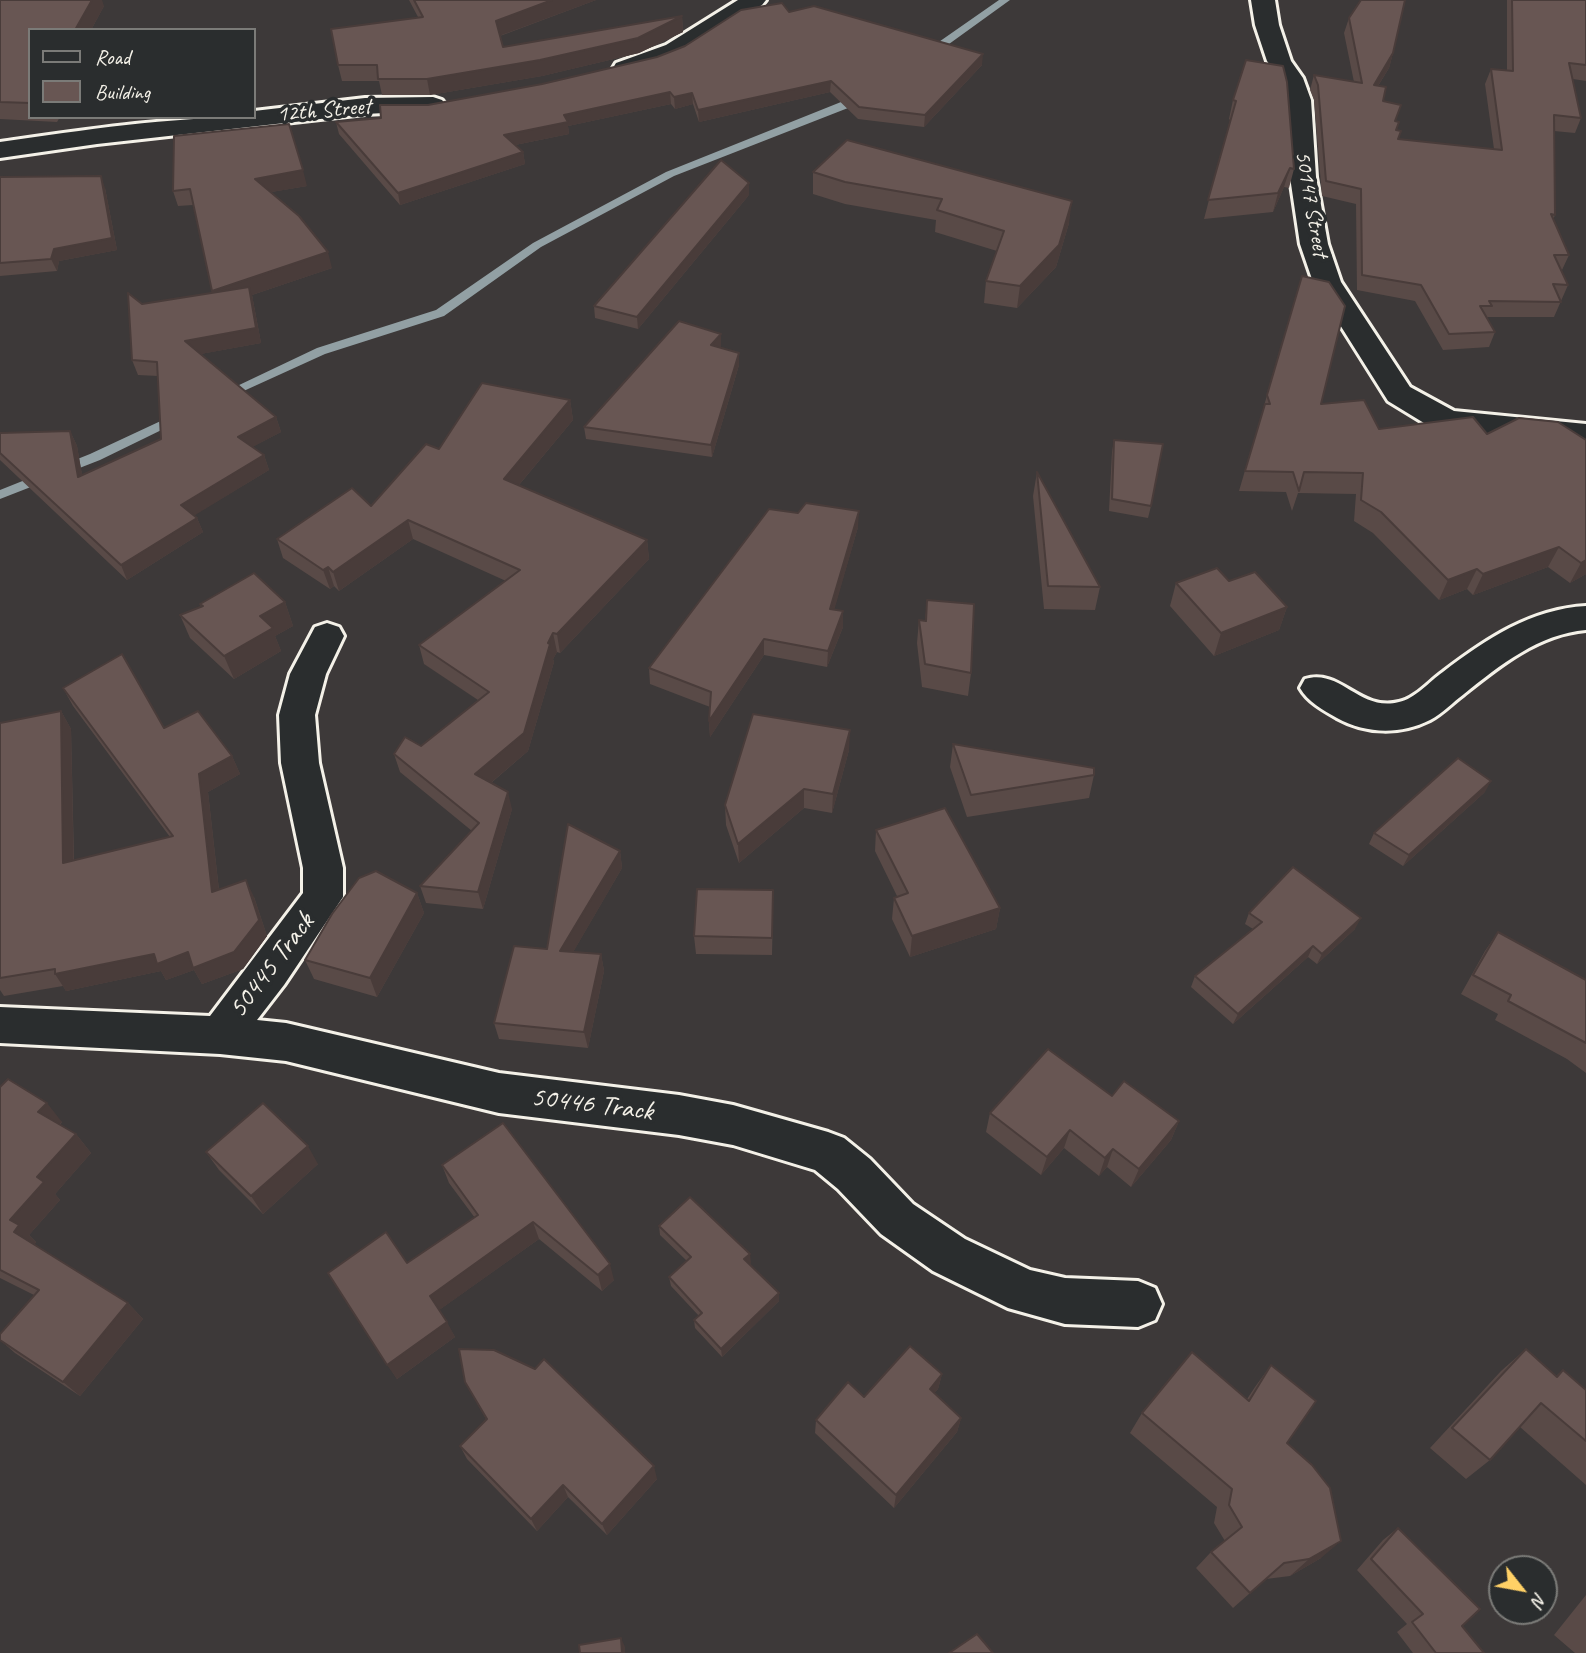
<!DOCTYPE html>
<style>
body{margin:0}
#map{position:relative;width:1586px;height:1653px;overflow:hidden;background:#3d3939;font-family:Caveat,sans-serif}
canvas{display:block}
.legend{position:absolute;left:28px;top:28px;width:228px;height:91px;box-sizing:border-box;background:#2a2d2e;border:2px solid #7b7b78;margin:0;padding:9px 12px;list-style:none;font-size:21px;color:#f4f1e8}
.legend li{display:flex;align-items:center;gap:14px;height:35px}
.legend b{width:35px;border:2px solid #7b7b78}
.north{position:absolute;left:1488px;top:1555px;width:70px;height:70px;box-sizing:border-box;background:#2a2d2e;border:2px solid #7b7b78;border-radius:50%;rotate:121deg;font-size:19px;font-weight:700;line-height:28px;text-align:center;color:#f4f1e8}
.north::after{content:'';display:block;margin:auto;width:24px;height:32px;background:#ffd166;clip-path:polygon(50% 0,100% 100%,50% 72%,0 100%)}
</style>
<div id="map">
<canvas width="1586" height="1653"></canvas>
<ul class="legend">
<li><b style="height:9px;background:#2a2d2e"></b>Road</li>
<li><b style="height:19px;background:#685653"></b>Building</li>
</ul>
<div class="north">N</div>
</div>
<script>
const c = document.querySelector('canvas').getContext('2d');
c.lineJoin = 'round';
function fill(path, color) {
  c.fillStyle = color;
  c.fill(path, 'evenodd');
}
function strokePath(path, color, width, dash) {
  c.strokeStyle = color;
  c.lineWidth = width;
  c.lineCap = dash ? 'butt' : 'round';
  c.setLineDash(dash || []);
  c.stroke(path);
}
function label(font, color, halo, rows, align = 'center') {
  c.font = font + ' Caveat,sans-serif';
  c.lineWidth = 7;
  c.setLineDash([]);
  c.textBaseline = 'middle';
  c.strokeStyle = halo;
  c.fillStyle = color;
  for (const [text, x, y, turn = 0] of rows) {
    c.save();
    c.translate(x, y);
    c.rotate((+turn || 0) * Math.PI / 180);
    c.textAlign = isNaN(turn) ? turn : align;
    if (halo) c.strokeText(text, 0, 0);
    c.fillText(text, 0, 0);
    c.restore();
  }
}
fill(new Path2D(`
 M999,0H1010L931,57H923V53Z
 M861,94L866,97L865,99L848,108L674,176L541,247L444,316L325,354L226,399H218L216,396L317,348L436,310L533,243L666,172Z
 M180,412L186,416L184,419L100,460L0,499V490L90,454Z`), '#92a0a4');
const minor = new Path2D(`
 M738,0H766L762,5L684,55L625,75L616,73L613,68L616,63L666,45Z
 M1251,0H1275L1279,25L1291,61L1303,78L1311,100L1316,177L1328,244L1341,282L1410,387L1454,411L1586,424V444L1454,431L1424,423L1388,401L1313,282L1300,244L1290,177L1285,100L1279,78L1267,61L1255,25Z
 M433,97L442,100L446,105L442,110L365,114L97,144L0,158V142C84,130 168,117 254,117V111L365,98Z
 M1586,606V630C1539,634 1500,665 1464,694C1453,702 1442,714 1430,720C1400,735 1366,734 1337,718C1323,710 1308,702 1300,688L1305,679C1341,668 1359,712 1399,702C1415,699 1430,681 1443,672C1486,639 1531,609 1586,606Z
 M327,623L339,627L344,636L326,674L315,715L319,763L343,868V897L284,985L257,1020L286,1023L499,1073L679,1095L733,1105L828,1132L844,1138L870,1159L913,1204L965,1239L1030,1270L1065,1278L1138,1281L1155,1288L1162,1304L1155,1320L1138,1327L1065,1324L1008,1308L933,1271L881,1234L838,1189L815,1170L733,1145L679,1135L499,1113L286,1061L220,1054L0,1043V1007L210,1016L303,893V868L281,763L279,715L290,674L315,627Z`);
strokePath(minor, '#f4f1e8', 6);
fill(minor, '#2a2d2e');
fill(new Path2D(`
 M0,0L104,6L91,30H30V117H60L57,122L0,119Z
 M409,0H596L500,36L503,47L682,16L683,32L639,53L542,76L430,95H382L379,81H342L338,65L418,17Z
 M1507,0H1586V81L1573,79L1581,118L1575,133L1554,131L1555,215L1553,220L1569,255L1562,270H1561L1568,285L1554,317H1487L1495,332L1489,347L1443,350L1415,301L1357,290L1356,204L1322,196L1314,100L1310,90L1314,75L1354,82L1344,33L1349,18L1393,53L1389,68L1378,86L1383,101L1396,121V130L1398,139L1494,149L1485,84L1491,69L1507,71Z
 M789,12L982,65L924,127L858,119L830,92L699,122L693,104L675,109L671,104L568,126L569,134L515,145L523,152L525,164L400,205L339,134L336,122L381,118L428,105L542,84L657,57Z
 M1246,60L1294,169L1289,188L1284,187L1273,212L1204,219L1230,120L1229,119L1233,100Z
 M174,136L307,186L271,192L332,268L252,295L261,343L200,354L276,417L281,432L252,447L264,455L269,470L194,515L197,518L203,532L127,580L0,460V433L70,431L77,446L82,475L161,439L158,376L138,375L132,360L142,304L213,293L193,205L178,206L173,191Z
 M813,172L1069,223L1056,267L1017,308L984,303L986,281L997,251L935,232L936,220L845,204L813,194Z
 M0,177L105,188L117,250L59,261L57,271L0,276Z
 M749,195L638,329L595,318L594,306Z
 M1302,276L1321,404L1379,429L1487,434L1519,418L1586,574L1570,583L1548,567L1473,595L1467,589L1439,600L1373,533L1354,521L1356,494L1298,493L1292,511L1286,492L1239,491Z
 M721,334V346L720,347L739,353V365L712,457L586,439L584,427Z
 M570,400L573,420L519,485L647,540L649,559L560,653L557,652L553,659L554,662L528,751L491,783L512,809L483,909L426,903L420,886L472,831L400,772L394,754L421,746L478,700L424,664L419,645L506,581L413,539L339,591L334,586L330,589L283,558L277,539L371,506L439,449Z
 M1114,440L1151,506L1148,518L1109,511L1112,452Z
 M1037,472L1100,587L1095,610L1044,609L1033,496Z
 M858,527L834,609L843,611V627L827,667L764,655L710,737L709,721L710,707L650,684L649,668Z
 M1229,581L1287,607L1279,630L1214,656L1170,606L1176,583Z
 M927,600L971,673L968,696L922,687L917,643L919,620L925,621Z
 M285,602L293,626L275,636L281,651L234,679L190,638L180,615L201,607L200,604Z
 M63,688L232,756L240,774L208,792L219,890L254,897L267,936L243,969L202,984L194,970L166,980L161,971L66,991L63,986L4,996L0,990V723L61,711L71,729L74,860L170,837L73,706Z
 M953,744L1094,775L1089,798L967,817L950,767Z
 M849,750L832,813L804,808L739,863L726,825L725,805Z
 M1485,792L1403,866L1369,844L1374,833Z
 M876,830L1000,908L996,929L910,957L892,919L894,898L897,896L875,851Z
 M620,851L622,868L573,952L601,954L604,971L588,1048L499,1039L494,1023Z
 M417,893L424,913L377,997L314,979L305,960Z
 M773,908L772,955L696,954L694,936Z
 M1249,913L1355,929L1317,964L1308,957L1233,1024L1191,987L1195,976L1253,929L1245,924Z
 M1498,932L1586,980V1073L1567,1059L1495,1020L1498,1014L1461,994L1485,951Z
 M0,1087L62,1122L60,1125L76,1134L91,1153L55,1194L60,1200L29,1235L36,1242L34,1245L128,1303L143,1319L80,1396L15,1353L0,1340L34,1295L0,1278Z
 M1112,1096L1179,1121L1171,1140L1131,1187L1107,1167L1099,1176L1064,1148L1041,1175L986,1132L990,1113Z
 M503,1123L614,1280L602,1291L539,1239L439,1310L455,1337L397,1379L328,1273L407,1263L475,1218L449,1183L442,1165Z
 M206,1152L318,1164L263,1214L219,1170Z
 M659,1226L751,1263L749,1264L779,1301L722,1357L695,1328L694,1320L699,1316L671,1286L669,1277L687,1261L660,1235Z
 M1526,1349L1556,1376L1563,1370L1586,1390V1485L1520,1427L1490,1460L1466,1479L1430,1448L1501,1371Z
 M1271,1365L1287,1443L1321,1558L1290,1576L1266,1579L1233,1608L1196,1568L1211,1552L1225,1541L1214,1523L1217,1507L1130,1433L1142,1413L1247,1399L1255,1387Z
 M942,1374L938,1389L934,1393L961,1418L957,1432L894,1508L815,1433L816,1420Z
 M465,1382L657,1479L607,1535L568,1497L537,1531L467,1459L460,1446L486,1419Z
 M1398,1528L1462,1626L1484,1653H1413L1397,1632L1407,1624L1357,1570L1383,1540Z
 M1586,1595V1653H1575L1554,1635Z`), '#594a47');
fill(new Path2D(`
 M92,0H102L104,6L91,30H75Z
 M552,0H596L499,36L496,21Z
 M682,16L683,32L639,53L542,76L430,95L427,79Z
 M1393,53L1389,68L1369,100L1374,85Z
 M983,54L982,65L924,127L925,115Z
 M831,81L830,92L699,122L698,110Z
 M670,92L671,104L568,126L569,134L505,147L504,135L564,115Z
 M692,93L693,104L675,109L674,97Z
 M523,152L525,164L400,205L398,193Z
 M1290,168L1284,187L1273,212L1278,193Z
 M303,170L307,186L260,194L255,179Z
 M101,176L105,188L117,250L59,261L57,271L51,259L54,249Z
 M749,183V195L638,329L637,317Z
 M1072,201L1069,223L1056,267L1017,308L1020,286Z
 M328,252L332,268L252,295L261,343L190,356L185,341L218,307L212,291Z
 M721,334V346L712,357L711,345Z
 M739,353V365L712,457L711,445Z
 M570,400L573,420L508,498L504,479Z
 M276,417L281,432L243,452L238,437Z
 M70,431L77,446L85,491L78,477Z
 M264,455L269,470L187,520L181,505Z
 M859,511L858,527L830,625V609Z
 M197,518L203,532L127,580L121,565Z
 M408,520L413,539L339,591L333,572Z
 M647,540L649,559L560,653L557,634Z
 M1559,547L1548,567L1473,595L1483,574Z
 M1586,560V574L1570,583L1581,563Z
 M328,567L334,586L330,589L323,570Z
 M1477,569L1467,589L1439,600L1448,580Z
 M285,602L293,626L275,636L281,651L234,679L224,656L260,616Z
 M1287,607L1279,630L1214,656L1221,633Z
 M843,611V627L827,667L828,651Z
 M553,633L557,652L553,659L554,662L528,751L480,792L475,774Z
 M764,639V655L710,737L709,721Z
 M61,711L71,729L74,880L63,863Z
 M850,730L849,750L832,813L833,794Z
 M232,756L240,774L208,792L221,909L212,892L199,774Z
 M1491,781L1485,792L1403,866L1409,855Z
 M804,789V808L739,863L738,844Z
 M508,792L512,809L483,909L478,892Z
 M620,851L622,868L564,968L560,951Z
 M246,880L254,897L267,936L243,969L202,984L194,970L166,980L161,971L66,991L55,974Z
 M417,893L424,913L377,997L370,978Z
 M1000,908L996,929L910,957L912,936Z
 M1361,918L1355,929L1317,964L1322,954Z
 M1313,946L1308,957L1233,1024L1238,1014Z
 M601,954L604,971L588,1048L584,1032Z
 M47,1103L62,1122L54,1130L38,1112Z
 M1179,1121L1171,1140L1131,1187L1139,1169Z
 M1070,1130L1064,1148L1041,1175L1047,1157Z
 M76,1134L91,1153L55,1194L60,1200L29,1235L36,1242L31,1249L14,1232L10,1220L37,1177Z
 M308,1146L318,1164L263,1214L251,1196Z
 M1113,1149L1107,1167L1099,1176L1105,1158Z
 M533,1222L539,1239L438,1311L430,1296Z
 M750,1254L751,1263L745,1268L744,1259Z
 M610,1264L614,1280L602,1291L598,1275Z
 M779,1293V1301L722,1357L721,1349Z
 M128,1303L143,1319L80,1396L63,1382Z
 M447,1322L455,1337L397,1379L387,1365Z
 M942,1374L938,1389L926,1403L930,1389Z
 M961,1418L957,1432L894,1508L896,1495Z
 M654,1466L657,1479L607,1535L602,1524Z
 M563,1485L568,1497L537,1531L531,1519Z
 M1341,1541L1321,1558L1290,1576L1309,1559Z
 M621,1638L625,1647V1653H622Z`), '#493c3a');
const building = new Path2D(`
 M0,0H92L75,30H30V103L0,102Z
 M414,0H552L496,21L503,47L682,16L638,38L540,60L427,79H378L377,65H338L331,29L423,17Z
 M1361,0H1405L1393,53L1374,85L1386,87L1383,101L1401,105L1395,121L1399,122L1396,130L1401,131L1398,139L1502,150L1491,69L1513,71L1512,0H1586V65L1569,63L1581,118L1554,115L1555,215L1551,214L1569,255H1554L1568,285L1553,284L1561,302L1489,301L1492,306H1480L1495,332L1449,334L1421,285L1362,275L1361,189L1326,181L1318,85L1314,75L1362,83L1349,18Z
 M782,3L789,12L814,6L983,54L925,115L859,107L831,81L698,110L692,93L674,97L670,92L564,115L568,122L504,135L523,152L398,193L336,122L381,118L380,105H428L542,84L657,57L685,46L741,10Z
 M1246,60L1283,66L1287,82L1294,169L1290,168L1278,193L1208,200L1236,101L1233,100Z
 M289,124L303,170L255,179L299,216L328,252L212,291L190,189L173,191L174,136Z
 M847,140L1072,201L1059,245L1020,286L986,281L1004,231L937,210L942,199L845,182L813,172Z
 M721,160L749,183L637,317L594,306Z
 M101,176L112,238L54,249L51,259L0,263V177Z
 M1302,276L1329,282L1345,306L1321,404L1364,400L1379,429L1473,417L1487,434L1519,418L1558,422L1586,440V560L1581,563L1559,547L1483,574L1477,569L1448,580L1381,512L1361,500L1363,473L1304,472L1299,491L1293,472L1245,471L1265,404H1270L1267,395Z
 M249,287L256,328L185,341L276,417L238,437L264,455L181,505L197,518L121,565L0,453V433L70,431L78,477L161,439L157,362L132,360L128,293L142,304Z
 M679,321L721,334L711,345L739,353L711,445L584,427Z
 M482,383L570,400L504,479L647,540L557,634L553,633L548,643L550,644L524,733L475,774L508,792L478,892L420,886L479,823L394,754L405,737L421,746L489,692L419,645L520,570L408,520L333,572L328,567L323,570L277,539L352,488L371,506L426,444L439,449Z
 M1114,440L1163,444L1151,506L1112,499Z
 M1037,472L1100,587L1048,586Z
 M806,503L859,511L830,609L843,611L828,651L764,639L709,721L711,692L649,668L769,509L798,513Z
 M1217,568L1229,581L1255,572L1287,607L1221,633L1176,583Z
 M254,573L285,602L260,616L273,628L224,656L180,615L203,606L200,604Z
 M927,600L974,604L971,673L925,664L919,620L926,621Z
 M122,654L164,728L198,711L232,756L199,774L212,892L246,880L259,920L234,952L193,968L188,952L157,964L154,954L55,974V969L0,978V723L61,711L63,863L173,836L63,688Z
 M753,714L850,730L833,794L804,789L738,844L725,805Z
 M953,744L1094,768V775L971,795Z
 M1458,758L1491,781L1409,855L1374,833Z
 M945,808L1000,908L912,936L894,898L908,893L876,830Z
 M568,824L620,851L560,951L601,954L584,1032L494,1023L514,946L547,949Z
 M1293,867L1361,918L1322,954L1313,946L1238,1014L1195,976L1262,922L1249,913Z
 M376,871L417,893L370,978L305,960L332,914L359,878Z
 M697,889L773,890L772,938L694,936Z
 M1498,932L1586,980V1043L1508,1001L1511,995L1473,975Z
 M1048,1049L1112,1096L1124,1081L1179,1121L1139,1169L1113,1149L1105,1158L1070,1130L1047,1157L990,1113Z
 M8,1079L47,1103L38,1112L76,1134L37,1177L44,1182L10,1220L19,1225L14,1232L128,1303L63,1382L0,1340V1334L39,1290L0,1270V1087Z
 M263,1103L308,1146L251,1196L206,1152Z
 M503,1123L610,1264L598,1275L533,1222L430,1296L447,1322L387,1365L328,1273L386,1232L407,1263L478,1215L442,1165Z
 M690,1197L750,1254L744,1259L779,1293L721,1349L694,1320L702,1313L669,1277L691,1257L659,1226Z
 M910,1346L942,1374L930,1389L961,1418L896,1495L816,1420L848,1382L864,1397Z
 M459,1349L494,1350L535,1369L544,1359L654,1466L602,1524L563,1485L531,1519L460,1446L487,1419L465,1382Z
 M1526,1349L1557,1377L1563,1370L1586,1390V1441L1541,1403L1490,1460L1452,1428Z
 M1192,1352L1249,1401L1271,1365L1316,1401L1287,1443L1312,1465L1330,1488L1341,1541L1309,1559L1284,1563L1250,1593L1211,1552L1242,1527L1229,1505L1232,1489L1142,1413Z
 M1398,1528L1480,1609L1462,1626L1484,1653H1436L1412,1622L1423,1614L1371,1559Z
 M977,1634L993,1653H949Z
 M621,1638L622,1653H580L579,1645Z`);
fill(building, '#685653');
strokePath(building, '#493c3a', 2);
label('23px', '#f4f1e8', '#2a2d2e', [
 ["12th Street",324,111,-5],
 ["50147 Street",1311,204,80]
]);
label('28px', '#f4f1e8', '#2a2d2e', [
 ["50445 Track",272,966,-53],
 ["50446 Track",592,1105,7]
]);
</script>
